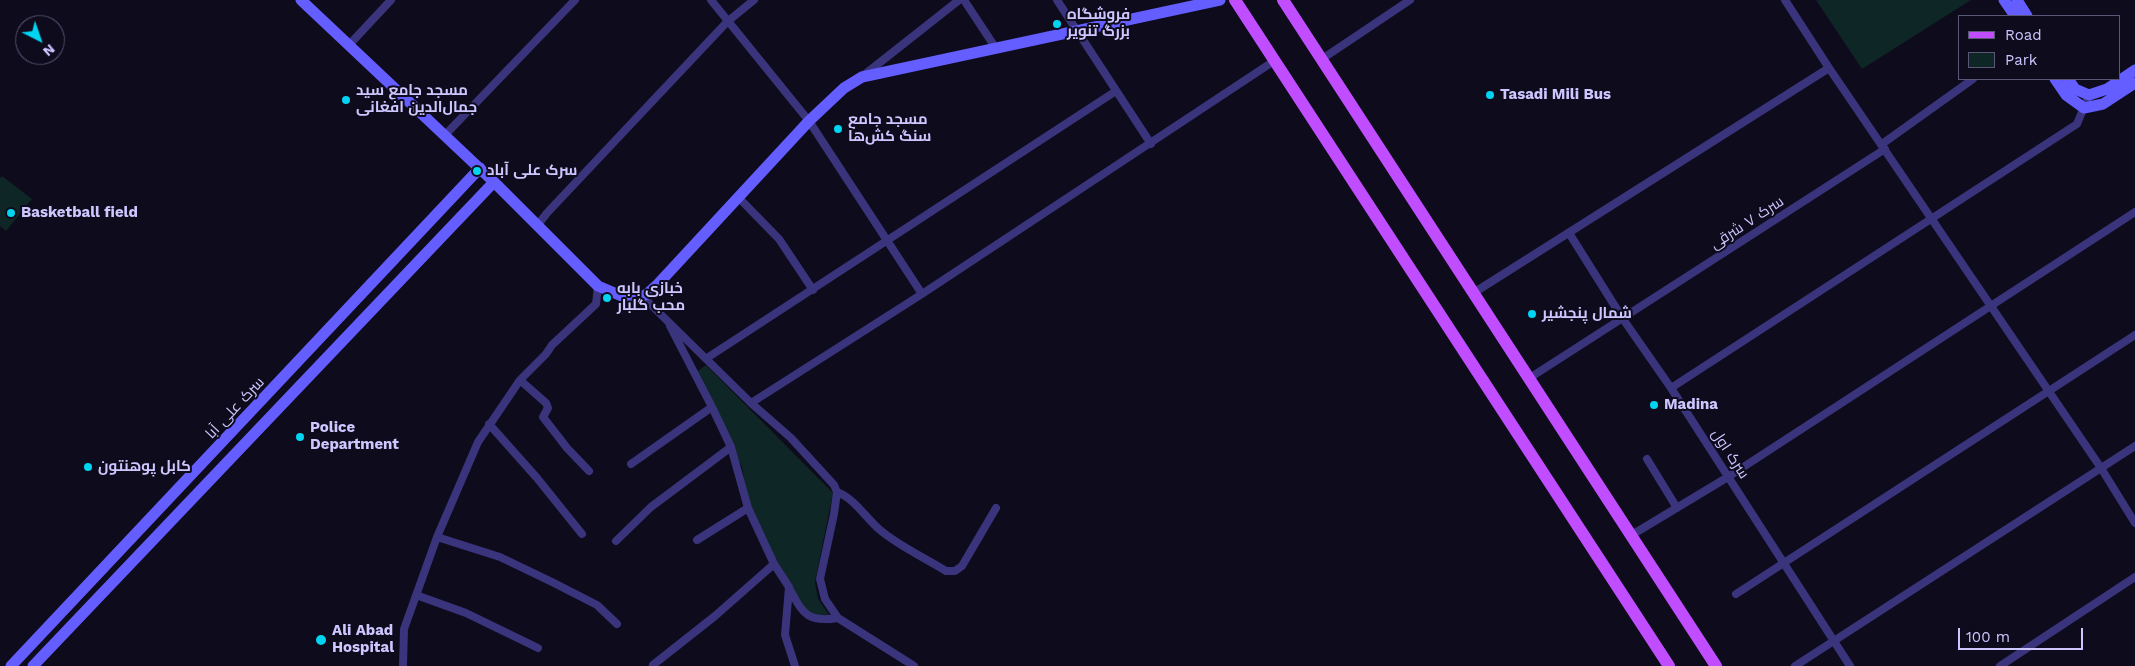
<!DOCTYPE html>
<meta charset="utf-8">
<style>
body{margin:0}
#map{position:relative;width:2135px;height:666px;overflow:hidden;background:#0e0b1c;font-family:"Work Sans",sans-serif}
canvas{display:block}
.legend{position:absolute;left:1958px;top:15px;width:162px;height:65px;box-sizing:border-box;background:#0e0b1c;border:1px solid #5a5677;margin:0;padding:6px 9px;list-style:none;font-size:15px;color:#cdc6ff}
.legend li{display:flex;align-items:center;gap:10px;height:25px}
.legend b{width:25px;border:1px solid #5a5677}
.north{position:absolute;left:15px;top:15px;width:50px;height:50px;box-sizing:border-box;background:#0e0b1c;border:1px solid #5a5677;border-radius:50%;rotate:139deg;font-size:14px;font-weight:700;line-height:20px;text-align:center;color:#cdc6ff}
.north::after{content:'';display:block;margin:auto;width:18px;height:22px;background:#00d4f1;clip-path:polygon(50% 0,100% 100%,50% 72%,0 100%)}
.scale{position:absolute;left:1958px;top:628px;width:125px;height:22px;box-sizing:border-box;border:2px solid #cdc6ff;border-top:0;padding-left:6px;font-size:15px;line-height:18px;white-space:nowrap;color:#cdc6ff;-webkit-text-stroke:4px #0e0b1c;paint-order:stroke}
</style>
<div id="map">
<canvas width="2135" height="666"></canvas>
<ul class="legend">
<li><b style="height:6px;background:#c04dff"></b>Road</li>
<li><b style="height:14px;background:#0e2626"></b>Park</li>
</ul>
<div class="north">N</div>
<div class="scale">100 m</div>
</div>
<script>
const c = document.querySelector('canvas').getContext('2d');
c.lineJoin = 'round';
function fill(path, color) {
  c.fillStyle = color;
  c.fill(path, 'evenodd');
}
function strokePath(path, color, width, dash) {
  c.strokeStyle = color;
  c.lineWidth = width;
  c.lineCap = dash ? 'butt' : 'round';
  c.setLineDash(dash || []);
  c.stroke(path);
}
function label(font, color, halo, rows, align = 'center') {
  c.font = font + ' "Work Sans",Cairo,sans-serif';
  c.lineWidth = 4;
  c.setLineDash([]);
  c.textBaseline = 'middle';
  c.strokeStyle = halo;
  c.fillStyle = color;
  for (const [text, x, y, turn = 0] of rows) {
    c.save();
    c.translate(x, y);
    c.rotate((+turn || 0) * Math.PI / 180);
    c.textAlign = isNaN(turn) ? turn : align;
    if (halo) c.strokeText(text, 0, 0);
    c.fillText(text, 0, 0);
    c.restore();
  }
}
fill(new Path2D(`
 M1816,0H1971L1862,69Z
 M2,176L32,199L6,231L0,226V178Z
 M706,365L833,493L815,582L818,599L830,616L808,614L778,565L750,514L742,467L706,397L695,373Z`), '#0e2626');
strokePath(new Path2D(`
 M711,0L809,121L922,294
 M964,0L995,47
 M1057,0L1151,144
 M1785,0L1829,68L2101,468L2135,523
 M349,45L391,0
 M1322,59L1410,0
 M864,75L959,0
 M445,135L575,0
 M1882,144L1973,79
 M739,198L779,239L813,290
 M537,226L547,213L727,22L754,0
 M1569,233L1623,319L1671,388L1850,666
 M1475,292L1829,68
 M643,297L751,403L791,438L834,485L837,492L834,514L820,579L825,599L838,618L914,666
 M670,326L712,407L731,447L748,508L774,564L789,587L785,635L795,666
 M707,358L1116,91
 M1528,379L1885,149
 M520,380L546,403L548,408L543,417L567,448L589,471
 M1671,388L2077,124L2089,95
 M751,403L922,294L1274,61
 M489,424L537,478L582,534
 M1647,459L1677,508
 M631,464L712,407
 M837,492C854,498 866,518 880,530C899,546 925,558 946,571H955L962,566L996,508
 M1630,536L1728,477L2135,212
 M437,537L500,557L552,582L597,605L617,624
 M697,540L748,508
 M616,541L651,507L731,447
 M789,588C803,613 806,623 838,618
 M1736,594L2135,335
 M416,595L466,613L538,648
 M653,665L715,616L774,564
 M403,666L404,629L437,537L478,442L520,380L546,354L552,345L596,304L598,286
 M1795,666L2135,446
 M2000,666L2135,577`), '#39347c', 8);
strokePath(new Path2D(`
 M301,0L494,182L598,286L624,297L636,299L647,294L658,284L809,121L844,88L862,77L1220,0
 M2004,0L2015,16
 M2017,0L2027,16
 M2055,79L2066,95L2084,108L2103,104L2135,83
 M2068,79L2075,89L2089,95L2107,89L2135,70
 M11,666L480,168
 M33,666L494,182`), '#645dff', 11);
strokePath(new Path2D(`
 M1235,0L1669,666
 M1283,0L1716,666`), '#c04dff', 12);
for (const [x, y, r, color] of [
 [1057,24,5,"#00d4f1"],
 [1490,95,5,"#00d4f1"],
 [346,100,5,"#00d4f1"],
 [838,129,5,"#00d4f1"],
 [477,171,5,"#00d4f1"],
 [11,213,5,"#00d4f1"],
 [607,298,5,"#00d4f1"],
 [1532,314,5,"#00d4f1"],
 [1654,405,5,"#00d4f1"],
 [300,437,5,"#00d4f1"],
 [88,467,5,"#00d4f1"],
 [321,640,6,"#00d4f1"]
]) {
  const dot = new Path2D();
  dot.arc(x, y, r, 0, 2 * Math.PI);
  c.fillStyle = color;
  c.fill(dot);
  strokePath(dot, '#0e0b1c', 2);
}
label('bold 15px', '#cdc6ff', '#0e0b1c', [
 ["فروشگاه",1067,15],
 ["بزرگ تنویر",1067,32],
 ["مسجد جامع سید",356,91],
 ["جمال‌الدین افغانی",356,108],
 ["Tasadi Mili Bus",1500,95],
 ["مسجد جامع",848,120],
 ["سنگ کش‌ها",848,137],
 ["سرک علی آباد",487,171],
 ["Basketball field",21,213],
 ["خبازی بابه",617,289],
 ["محب گلبار",617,306],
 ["شمال پنجشیر",1542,314],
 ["Madina",1664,405],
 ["Police",310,428],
 ["Department",310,445],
 ["کابل پوهنتون",98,467],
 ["Ali Abad",332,631],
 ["Hospital",332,648]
], 'left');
label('15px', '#cdc6ff', '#0e0b1c', [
 ["سرک ۷ شرقی",1747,223,-33],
 ["سرک علی آبا",235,408,-47],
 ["سرک‌ اول",1730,454,57]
]);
</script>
